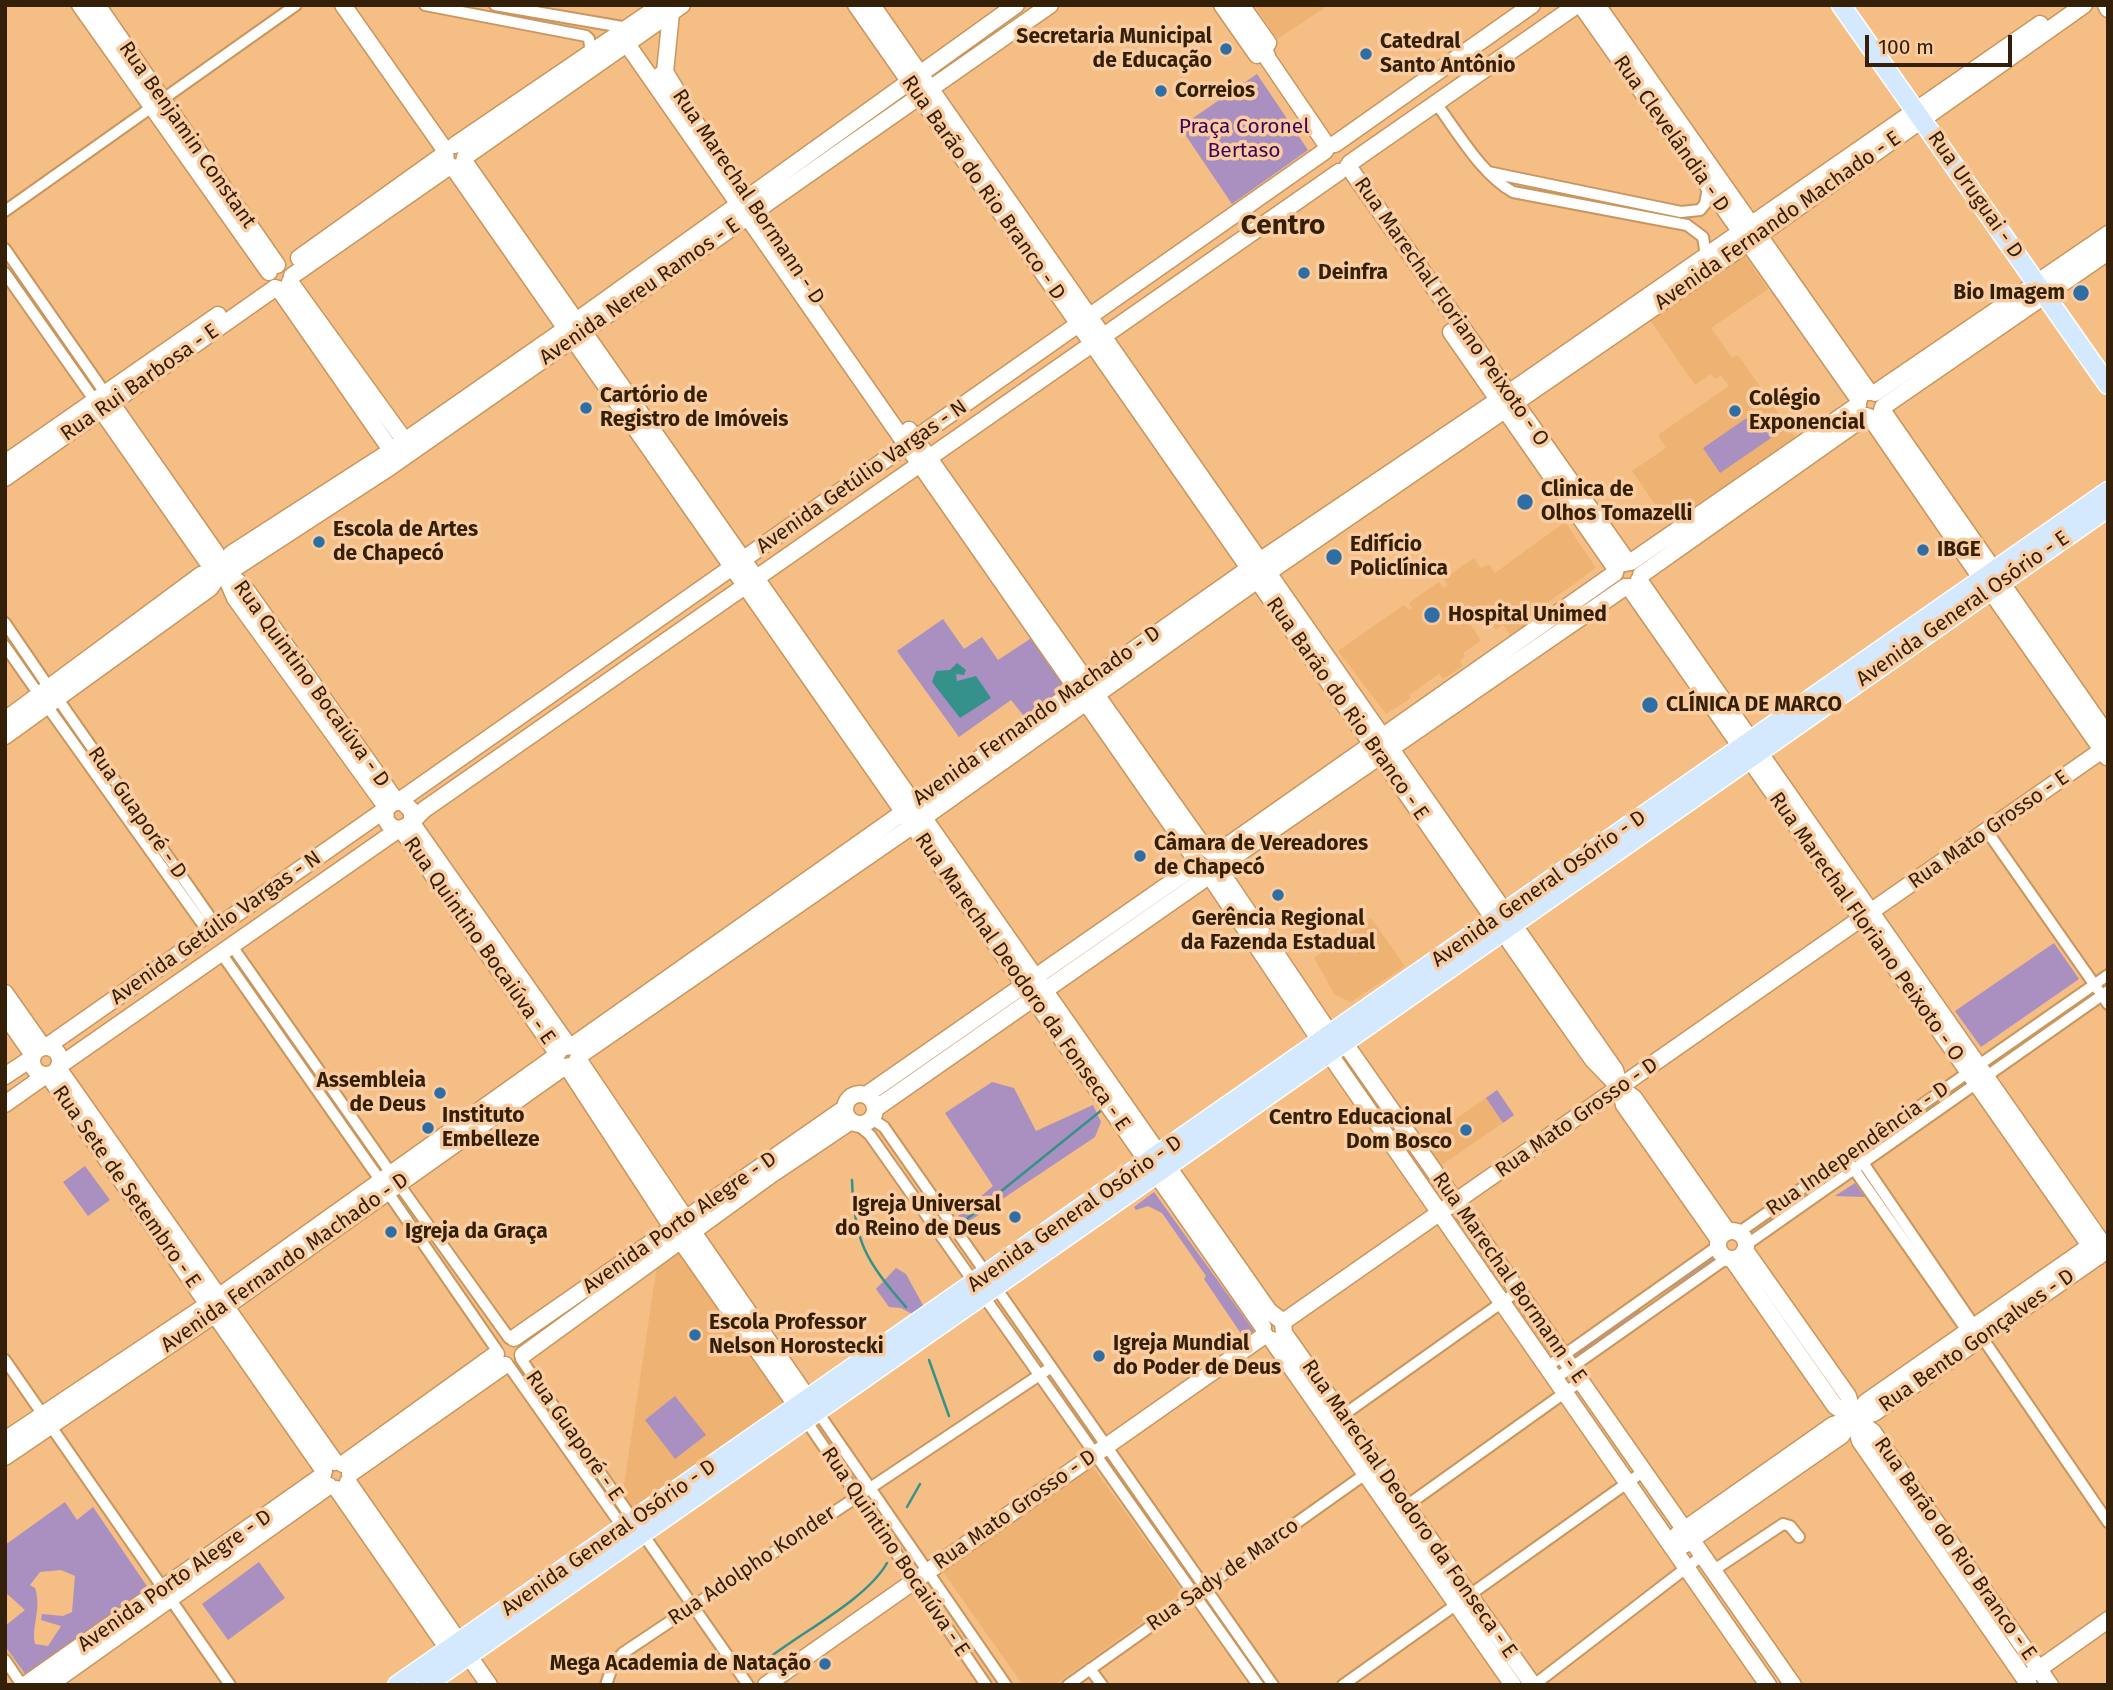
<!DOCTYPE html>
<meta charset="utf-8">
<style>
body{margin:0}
#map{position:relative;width:2113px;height:1690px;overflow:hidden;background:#f4be85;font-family:"Fira Sans",sans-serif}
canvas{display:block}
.frame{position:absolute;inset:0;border:7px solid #342008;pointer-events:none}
.scale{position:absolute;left:1865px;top:35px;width:147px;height:32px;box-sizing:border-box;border:4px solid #342008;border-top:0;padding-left:9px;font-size:21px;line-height:24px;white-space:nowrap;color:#342008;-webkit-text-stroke:5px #f9cda1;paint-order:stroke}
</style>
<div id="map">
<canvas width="2113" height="1690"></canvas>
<div class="frame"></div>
<div class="scale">100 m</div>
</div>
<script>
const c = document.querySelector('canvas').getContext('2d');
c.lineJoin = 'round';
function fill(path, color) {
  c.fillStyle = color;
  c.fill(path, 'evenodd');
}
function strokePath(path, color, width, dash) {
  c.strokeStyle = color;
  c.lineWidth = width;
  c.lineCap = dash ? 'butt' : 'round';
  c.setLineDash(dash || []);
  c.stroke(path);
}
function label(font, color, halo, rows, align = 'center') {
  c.font = font + ' "Fira Sans",sans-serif';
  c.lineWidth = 7;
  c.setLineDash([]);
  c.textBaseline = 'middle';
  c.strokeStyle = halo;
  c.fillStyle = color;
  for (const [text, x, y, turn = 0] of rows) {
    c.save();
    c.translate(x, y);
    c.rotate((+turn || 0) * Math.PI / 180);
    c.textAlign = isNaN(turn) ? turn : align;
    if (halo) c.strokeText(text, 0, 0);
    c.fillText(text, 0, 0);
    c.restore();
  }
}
fill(new Path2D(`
 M1254,5H1329L1277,39Z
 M1744,255L1768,289L1711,328L1732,358L1738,355L1795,437L1669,524L1632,471L1666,448L1658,435L1729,386L1721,375L1715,379L1711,374L1695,385L1650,320Z
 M1565,522L1596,568L1526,618L1529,623L1510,635L1503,625L1495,630L1493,626L1500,621L1489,605L1468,620L1481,641L1463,653L1465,656L1460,661L1463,666L1443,679L1439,674L1409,695L1411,698L1386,714L1338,651L1404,605L1409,610L1412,608L1409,603L1439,582L1443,588L1448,586L1444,579L1474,558L1481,568L1489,564L1495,573Z
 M1371,918L1405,966L1351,1002L1335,995L1314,958Z
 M1497,1090L1514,1115L1442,1165L1425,1141Z
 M682,1248L793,1406L636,1517L622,1499L657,1265Z
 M1093,1467L1183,1593L1054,1685H1023L943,1572Z`), '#eeb373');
fill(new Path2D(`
 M1257,74L1308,150L1232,204L1180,127Z
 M1757,411L1774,436L1720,473L1703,448Z
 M943,619L964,649L982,637L998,660L1033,637L1067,686L1024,716L1011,700L959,737L897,651Z
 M1201 867a9 9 0 1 1 18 0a9 9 0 1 1-18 0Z
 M2054,943L2079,979L1981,1047L1955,1011Z
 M992,1082L1014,1088L1036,1131L1093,1105L1101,1122L1095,1137L965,1224L958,1216L993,1186L945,1113Z
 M1497,1090L1514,1115L1503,1123L1486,1098Z
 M85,1166L110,1200L88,1216L63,1182Z
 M1855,1183L1865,1197L1835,1196Z
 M1154,1192L1254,1331L1244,1338L1204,1279L1206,1276L1162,1213L1148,1206L1136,1210L1134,1207Z
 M1716,1256L1717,1258L1655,1299Z
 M896,1268L906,1274L924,1307L912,1314L901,1308L889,1307L876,1289Z
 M1639,1309L1641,1312L1576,1356L1577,1353Z
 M675,1396L706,1435L675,1459L645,1420Z
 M65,1502L77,1520L93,1507L151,1592L28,1678L5,1646V1626L25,1610L5,1592V1545ZM61,1570L75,1576L72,1612L63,1616L42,1614L41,1620L61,1626L48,1646L35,1644C31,1626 42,1610 35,1588L30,1585L40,1572Z
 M259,1562L285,1598L228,1640L202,1604Z`), '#a990c0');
fill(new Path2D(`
 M957,663L966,670L964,675L956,674L957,681L976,676L991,698L960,718L932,682L936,671L950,670Z`), '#34928a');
strokePath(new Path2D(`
 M852,1180C854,1241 865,1260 906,1307
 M963,1222L1103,1109
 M929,1360L949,1416
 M907,1507L920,1484
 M756,1668C793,1636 865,1602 887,1563`), '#34928a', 2.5);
const street = new Path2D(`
 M425,5L586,36L589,39L591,53
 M495,5L628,28
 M1435,102C1458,132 1480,173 1513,192L1687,225L1703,237L1706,256
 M1488,172L1681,212L1700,210L1705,204L1708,188
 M5,211L296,5
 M5,249L105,393
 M5,273L95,401
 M5,623L50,689
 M5,646L40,696
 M58,699L217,927
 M47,706L209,933
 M1987,831L2108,1004
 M232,946L390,1172
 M221,953L380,1180
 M872,1119L884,1127L1273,1685
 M857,1124L870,1135L1258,1685
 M1855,1151L2108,1522
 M1851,1165L1970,1335
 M398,1183L509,1338
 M387,1191L496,1349
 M1738,1233L2108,975
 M1746,1245L2108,991
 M521,1359L748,1685
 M5,1360L230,1685
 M509,1366L626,1532
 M1547,1367L1718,1246
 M1555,1379L1727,1258
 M817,1411L1006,1685
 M1339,1418L1518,1291
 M805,1419L986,1685
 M1402,1509L1581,1381
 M1714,1570L1783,1524L1790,1526L1799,1537
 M5,1660L22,1685
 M1090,1669L1102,1685
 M606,1685L613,1664L623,1653L1047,1370
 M1068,1685L1371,1470
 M1343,1685L1644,1471
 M1534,1685L1703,1555`);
const secondary = new Path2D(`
 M80,5L269,272
 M97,5L277,265
 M343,5L445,150
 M856,5L1549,998L1593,1060L1620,1088L1624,1105L1719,1240
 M872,5L1615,1070L1620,1088L1634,1098L1728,1232
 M1222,5L1257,55L1264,48
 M1241,5L1268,43L1264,48L1268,59L1328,147
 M1581,5L1859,400
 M1597,5L1869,392
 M2106,5L2108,9
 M627,44L1196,860
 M665,72L709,145
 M658,77L665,72L671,13
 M1335,144L1532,5
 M455,145L661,5
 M445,150L446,164L453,167L1263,1327
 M465,157L682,5
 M464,161L1269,1311L1283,1322L1284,1333
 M1350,163L1577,5
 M1348,166L1627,561
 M299,258L443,155
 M292,276L450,166
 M290,282L405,441
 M279,289L391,450
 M1451,332L1616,569
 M1875,393L2108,234
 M112,404L216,553L235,598L387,808
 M1883,407L2108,252
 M1882,410L1993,569
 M102,411L206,560L224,568L247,591L396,801
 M1870,417L1981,578
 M909,430L1199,840L1211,852
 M5,463L218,315
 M5,478L275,288
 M1620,564L1631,562L1858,405
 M1641,575L1866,416
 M1639,580L2107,1250
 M2001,582L2108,736
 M1629,587L2098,1257
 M1990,590L2107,757
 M5,720L201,575L224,568L231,554L383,456L558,334L1016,5
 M5,736L210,588L224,568L238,566L390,467L1050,5
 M399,801L1325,151
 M412,820V811L403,802H393L386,809C385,816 385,822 391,826C404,836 416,816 425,809L1339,172
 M411,822L568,1045
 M401,829L557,1053
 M1217,853L1615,573
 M1225,863L1625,587
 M1223,875L1331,1035L1344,1042L1793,1685
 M1214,882L1321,1042L1768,1685
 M5,993L43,1047
 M5,1015L33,1055
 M572,1046L1258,562L1516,388L2040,24
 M46,1047L386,809
 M32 1061a14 14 0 1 1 28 0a14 14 0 1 1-28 0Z
 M579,1056L912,826L1266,574L1758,236L2084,5
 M578,1059L686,1219
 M59,1066L399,829
 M58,1068L335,1462
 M568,1068L673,1229
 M48,1075L324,1471
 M5,1076L32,1058
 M845 1109a15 15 0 1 1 30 0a15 15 0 1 1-30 0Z
 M866,1095L1195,866
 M5,1104L46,1075
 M875,1109L1203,880
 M1718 1245a14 14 0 1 1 28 0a14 14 0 1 1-28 0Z
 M693,1232L809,1400
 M681,1241L798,1408
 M1745,1250L1848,1396L1854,1418L1873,1432L2050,1685
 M1732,1259L1835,1406L1854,1418L1860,1441L2029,1685
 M1283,1322L2108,746
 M1284,1333L1533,1685
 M514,1338L845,1108
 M1272,1340L1513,1685
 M523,1355L772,1174L851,1121
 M5,1440L207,1305L556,1056L561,1048L572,1046
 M5,1457L214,1315L564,1067L575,1065L579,1056
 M343,1464L496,1354
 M350,1474L505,1365
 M348,1482L489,1685
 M337,1489L448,1649L459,1652
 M1678,1534L1833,1425L1854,1418L1866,1402L2097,1241
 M1684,1545L1841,1436L1854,1418L1874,1413L2106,1251
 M2033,1673L2108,1620
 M25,1685L323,1475
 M49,1685L329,1486
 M766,1685L1265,1335`);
const primary = new Path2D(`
 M1841,5L2108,385
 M397,1685L2108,491
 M426,1685L2108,508`);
strokePath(street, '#c9965e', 14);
strokePath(secondary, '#c9965e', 19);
strokePath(primary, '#fff', 21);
strokePath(street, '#fff', 10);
strokePath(secondary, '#fff', 16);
strokePath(primary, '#d4e9fe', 18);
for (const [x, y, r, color] of [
 [1226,49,7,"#2e6ea4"],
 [1366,54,7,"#2e6ea4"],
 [1161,91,7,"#2e6ea4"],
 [1304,273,7,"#2e6ea4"],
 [2081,293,9,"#2e6ea4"],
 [586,408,7,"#2e6ea4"],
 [1735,411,7,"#2e6ea4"],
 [1525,502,9,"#2e6ea4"],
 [319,542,7,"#2e6ea4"],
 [1923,550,7,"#2e6ea4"],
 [1334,557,9,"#2e6ea4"],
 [1432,615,9,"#2e6ea4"],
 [1650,705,9,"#2e6ea4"],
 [1140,856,7,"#2e6ea4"],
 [1278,895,7,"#2e6ea4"],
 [440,1093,7,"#2e6ea4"],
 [428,1128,7,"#2e6ea4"],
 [1466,1130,7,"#2e6ea4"],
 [1015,1217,7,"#2e6ea4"],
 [391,1232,7,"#2e6ea4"],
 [695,1335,7,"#2e6ea4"],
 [1099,1356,7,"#2e6ea4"],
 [825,1664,7,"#2e6ea4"]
]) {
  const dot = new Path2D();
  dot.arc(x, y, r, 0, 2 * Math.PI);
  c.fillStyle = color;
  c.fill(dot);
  strokePath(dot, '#f9cda1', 2.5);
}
label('bold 21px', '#342008', '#f9cda1', [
 ["Secretaria Municipal",1212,37,"right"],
 ["de Educação",1212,61,"right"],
 ["Catedral",1380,42],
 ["Santo Antônio",1380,66],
 ["Correios",1175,91],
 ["Deinfra",1318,273],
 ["Bio Imagem",2065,293,"right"],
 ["Cartório de",600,396],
 ["Registro de Imóveis",600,420],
 ["Colégio",1749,399],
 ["Exponencial",1749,423],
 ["Clinica de",1541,490],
 ["Olhos Tomazelli",1541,514],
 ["Escola de Artes",333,530],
 ["de Chapecó",333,554],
 ["Edifício",1350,545],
 ["Policlínica",1350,569],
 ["IBGE",1937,550],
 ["Hospital Unimed",1448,615],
 ["CLÍNICA DE MARCO",1666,705],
 ["Câmara de Vereadores",1154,844],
 ["de Chapecó",1154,868],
 ["Gerência Regional",1278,919,"center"],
 ["da Fazenda Estadual",1278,943,"center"],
 ["Assembleia",426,1081,"right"],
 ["de Deus",426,1105,"right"],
 ["Instituto",442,1116],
 ["Embelleze",442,1140],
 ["Centro Educacional",1452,1118,"right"],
 ["Dom Bosco",1452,1142,"right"],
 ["Igreja Universal",1001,1205,"right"],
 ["do Reino de Deus",1001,1229,"right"],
 ["Igreja da Graça",405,1232],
 ["Escola Professor",709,1323],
 ["Nelson Horostecki",709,1347],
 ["Igreja Mundial",1113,1344],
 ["do Poder de Deus",1113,1368],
 ["Mega Academia de Natação",811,1664,"right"]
], 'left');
label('21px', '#3c045d', '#f9cda1', [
 ["Praça Coronel",1244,127],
 ["Bertaso",1244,151]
]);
label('21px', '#342008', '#f9cda1', [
 ["Rua Clevelândia - D",1671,134,55],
 ["Rua Benjamin Constant",187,135,55],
 ["Rua Barão do Rio Branco - D",983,188,55],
 ["Rua Uruguai - D",1975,195,55],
 ["Rua Marechal Bormann - D",748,197,56],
 ["Avenida Fernando Machado - E",1778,221,-35],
 ["Avenida Nereu Ramos - E",640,292,-35],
 ["Rua Marechal Floriano Peixoto - O",1451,312,55],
 ["Rua Rui Barbosa - E",140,383,-35],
 ["Avenida Getúlio Vargas - N",862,477,-35],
 ["Avenida General Osório - E",1963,609,-35],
 ["Rua Quintino Bocaiúva - D",311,684,54],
 ["Rua Barão do Rio Branco - E",1347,709,55],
 ["Avenida Fernando Machado - D",1037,716,-35],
 ["Rua Guaporé - D",137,813,55],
 ["Rua Mato Grosso - E",1989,830,-35],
 ["Avenida General Osório - D",1539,889,-35],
 ["Rua Marechal Floriano Peixoto - O",1866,927,55],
 ["Avenida Getúlio Vargas - N",216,928,-35],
 ["Rua Quintino Bocaiúva - E",479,941,55],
 ["Rua Marechal Deodoro da Fonseca - E",1022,982,55],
 ["Rua Mato Grosso - D",1577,1118,-35],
 ["Rua Independência - D",1858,1149,-35],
 ["Rua Sete de Setembro - E",126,1187,55],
 ["Avenida General Osório - D",1075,1214,-35],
 ["Avenida Porto Alegre - D",680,1223,-35],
 ["Avenida Fernando Machado - D",285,1263,-35],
 ["Rua Marechal Bormann - E",1509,1278,55],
 ["Rua Bento Gonçalves - D",1977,1341,-35],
 ["Rua Guaporé - E",574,1436,55],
 ["Rua Marechal Deodoro da Fonseca - E",1409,1509,55],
 ["Rua Mato Grosso - D",1015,1510,-35],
 ["Avenida General Osório - D",609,1538,-35],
 ["Rua Barão do Rio Branco - E",1955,1549,55],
 ["Rua Quintino Bocaiúva - E",895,1552,56],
 ["Rua Adolpho Konder",752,1566,-34],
 ["Rua Sady de Marco",1223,1575,-35],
 ["Avenida Porto Alegre - D",175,1581,-35]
]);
label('bold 28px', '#342008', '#f9cda1', [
 ["Centro",1283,226]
]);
</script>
